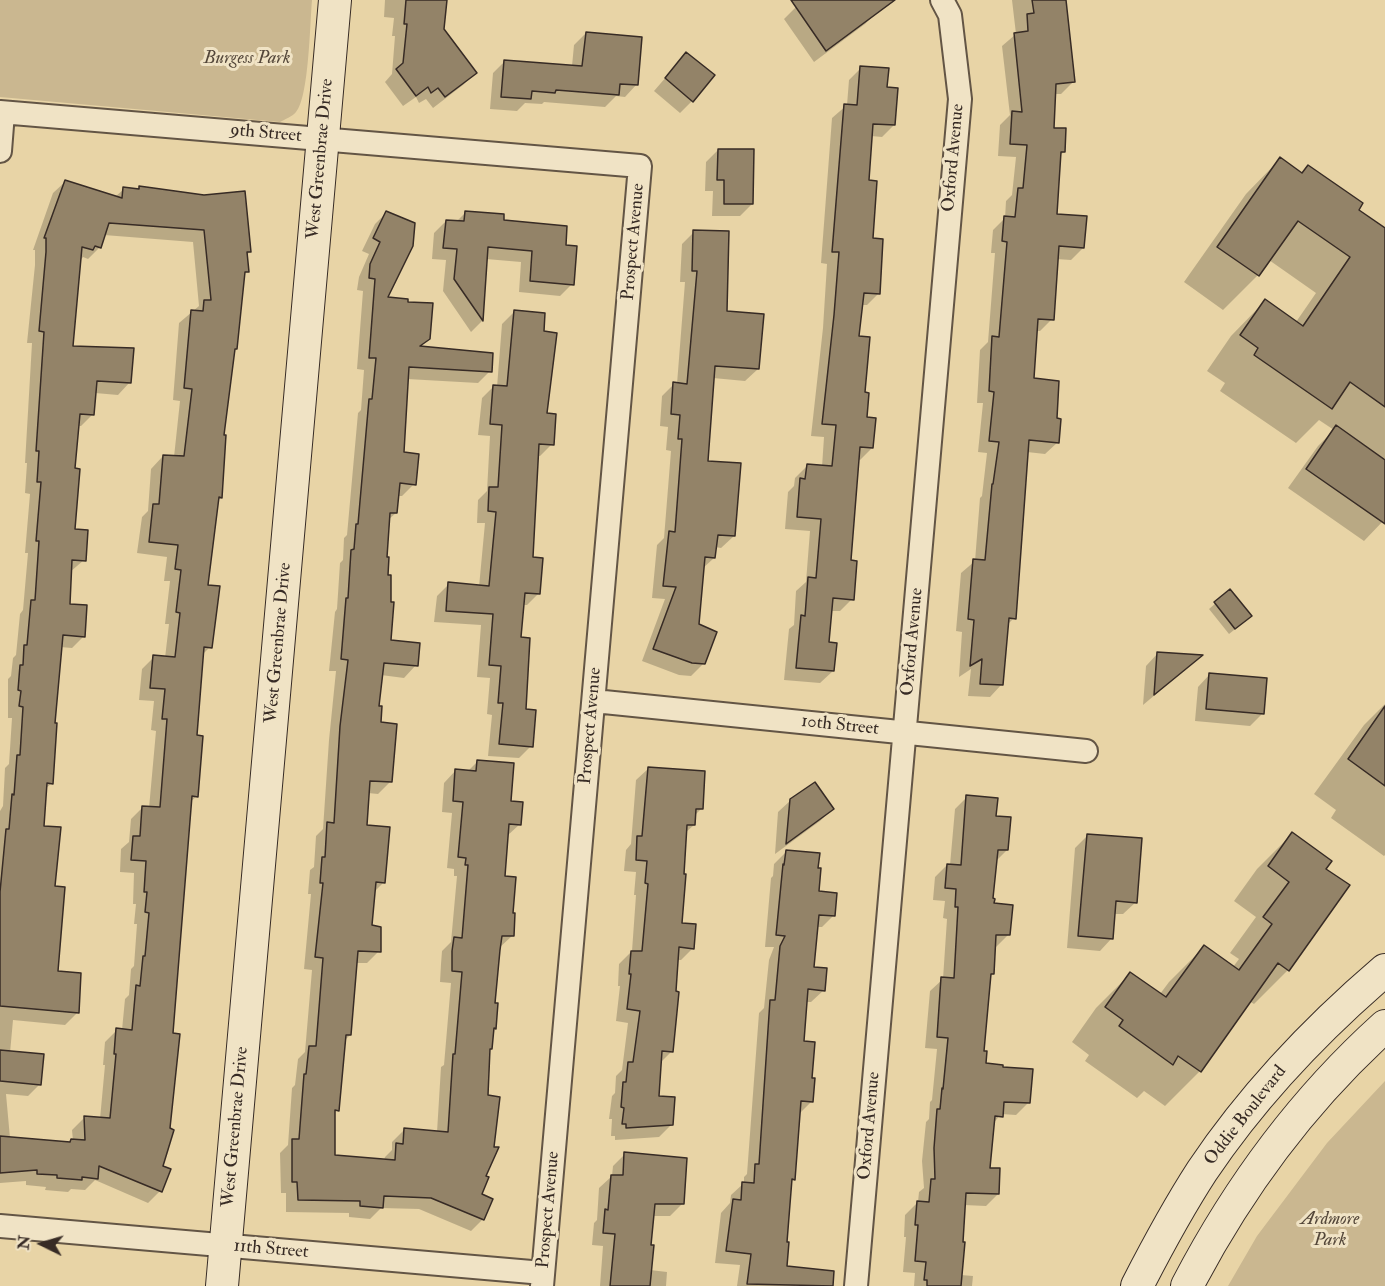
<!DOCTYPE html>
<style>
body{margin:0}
#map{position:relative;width:1385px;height:1286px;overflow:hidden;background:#e8d4a6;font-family:"IM FELL Double Pica",serif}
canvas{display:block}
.north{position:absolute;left:12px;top:1214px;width:60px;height:60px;-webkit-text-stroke:4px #f0e3c5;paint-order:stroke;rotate:275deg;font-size:16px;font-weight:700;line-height:24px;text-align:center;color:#372b25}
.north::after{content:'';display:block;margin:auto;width:21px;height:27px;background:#372b25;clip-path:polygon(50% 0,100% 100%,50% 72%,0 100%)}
</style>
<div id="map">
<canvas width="1385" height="1286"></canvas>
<div class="north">N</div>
</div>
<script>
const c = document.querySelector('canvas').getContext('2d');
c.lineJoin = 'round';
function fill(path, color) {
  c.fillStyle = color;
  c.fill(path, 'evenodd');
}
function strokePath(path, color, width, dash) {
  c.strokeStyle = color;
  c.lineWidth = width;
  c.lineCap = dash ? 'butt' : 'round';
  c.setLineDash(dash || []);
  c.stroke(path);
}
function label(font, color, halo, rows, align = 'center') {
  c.font = font + ' "IM FELL Double Pica",serif';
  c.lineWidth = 6;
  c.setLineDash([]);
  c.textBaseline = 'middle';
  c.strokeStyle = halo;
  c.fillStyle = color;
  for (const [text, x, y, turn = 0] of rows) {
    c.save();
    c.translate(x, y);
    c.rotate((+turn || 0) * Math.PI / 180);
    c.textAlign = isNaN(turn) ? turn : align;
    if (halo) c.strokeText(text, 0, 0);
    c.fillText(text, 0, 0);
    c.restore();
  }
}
fill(new Path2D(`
 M0,0H312C310,22 309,98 296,112C292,117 285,119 280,122L0,97Z
 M1385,1081V1286H1228L1257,1236L1327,1143Z`), '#cab790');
fill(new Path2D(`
 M385,0H445L443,30L475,73L463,85L433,108L426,99L419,103L416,97L403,106L385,82L392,74L395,36H392L394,18L384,17Z
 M808,0H868L877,12L865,24L814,62L784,19L796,7Z
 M1012,0H1065L1073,82L1061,94H1054L1052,129L1064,152L1059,156L1055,215L1083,248L1071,260L1056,259L1052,319L1040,331H1035L1032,380L1056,420L1058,442L1045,454L1027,452L1014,618L1007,625L1002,684L990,697L968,696L971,669L959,677L962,632L956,631L961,573L975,561L980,498L982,496L987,453L978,452L983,403H977L980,350L988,342L995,253H991L993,230L1005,218L1006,201L1012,195L1016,157L998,156L1000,125L1010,115L1002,46L1016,34Z
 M586,33L637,84L625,97L616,96L605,107L544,102L542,104L525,103L517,111L490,109L493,73L505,61L572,66L574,45Z
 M686,54L692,101L680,113L654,91Z
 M861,68L885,89L894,125L882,137L871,136L867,181L871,240L879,293L867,305H861L857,337L865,418L872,448L860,460H857L850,561L852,599L840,611H831L827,644L833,671L820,683L784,680L789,629L794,625L796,591L806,582L810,531L785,529L788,492L794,486L795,478L807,466L822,467L824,437L811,436L823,328L827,264L821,263L832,118L847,105L849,80Z
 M718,150L752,204L740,216H712L713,191H705L706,162Z
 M1280,159L1301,174L1308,166L1356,210L1385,230V519L1364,541L1288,488L1318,446L1334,430L1319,420L1296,443L1220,391L1225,383L1207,371L1231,336L1265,301L1296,322L1316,293L1269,260L1258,275L1223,310L1184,282L1246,194Z
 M66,181L115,197L124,189L137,190L140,188L250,252L245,256L247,271L243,275L236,348L233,351L223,437L220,497L217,501L207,586L210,647L202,655L195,736L197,796L190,802L161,1167L160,1191L148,1203L95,1180L85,1190L71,1189L68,1192L45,1190L46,1187L26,1185V1181L0,1183V811L3,806L5,768L9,764L12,718H8V679L11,676L13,658L16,655L20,614L23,610L28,553H25L30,494L25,493L27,463H25L32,343H27L35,265V250H33L53,193ZM104,235L193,242L199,306L179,323L173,400L180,401L174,457L163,456L151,469L148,511L142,517L137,553L167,557L164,581H170L165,624H169L165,658L154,657L142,669L139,700L154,701L151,730L156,731L149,808L143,807L131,819L129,842L121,849L120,872L134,873L133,904H136L134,924H137L134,966L131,969L129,995L125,999L122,1030H117L105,1042L103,1065H105L100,1119L84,1118L72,1130L73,1141L68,1143L10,1138L6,1094L28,1096L40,1084L10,1053L13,1020L65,1025L77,1013L56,973L54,887L42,827L45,789L52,783L53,724L60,647L72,648L84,636L69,605L70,572L84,560L74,531L73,469L77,426H81L93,414L95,393L118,395L130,382L71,348L79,262L83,257L88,259L100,247Z
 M387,212L386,299L429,338L419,348L490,371L478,383L407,379L403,454L414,484L402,496H397L396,513L388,520L386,558L389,641L416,665L404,678L381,675L378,707L390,782L378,794L368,793L366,826L383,883L374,892L371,927L379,951L367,963H356L350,1035L344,1041L337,1110L333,1114V1156L384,1160L385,1157L392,1150V1142L404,1130L437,1132L441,1067L444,1065L451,983L440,982L441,964L442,951L451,942L457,876H454V869L447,868L452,813L442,812L444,783L456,770L468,771L478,761L509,803L520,824L507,836L503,877L511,914L512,936L499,948L494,1004V1028L492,1030L488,1050L484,1176L480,1194L483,1219L471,1231L419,1209L381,1208L370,1219L349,1217V1213L286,1212V1193H281L280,1153L288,1145L292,1088L295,1085L298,1059L305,1052L312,970L304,969L311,894H308L310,870L314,867L316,836L323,829L329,740L336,671H329L335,612L337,609L340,563L343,560L344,538L347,535L358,413L361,410L364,370L357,369L363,291L357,290L359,277L369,254L362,251L375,224Z
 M466,212L502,221L564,246L572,284L560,296L519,292L521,262L486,259L482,321L471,332L443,291L446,260L432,259L434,233L446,221L456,222Z
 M694,232L726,312L758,369L745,381L713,378L706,462L734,536L721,548L715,547L714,558L702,569L697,625L703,664L691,676L679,675L642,661L665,599L652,598L657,545L664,538L671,451L666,450L668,427L660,426L662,396L674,384H677L685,282H680L682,244Z
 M514,312L546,414L552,444L540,456H537L532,558L539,593L527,605H522L519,638L524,710L531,746L519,758L488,756L492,715L487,714L490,678L477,677L481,625L434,622L437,596L449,584L479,587L485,523H477L478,500L487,491L490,436L478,435L482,398L494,386L497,387L502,324Z
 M1230,591L1244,622L1229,634L1209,609Z
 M1158,653L1200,657L1143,705L1146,666Z
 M1210,674L1262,714L1250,726L1195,721L1198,687Z
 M1385,704V855L1384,856L1331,818L1336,810L1314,794L1364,725Z
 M649,768L701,809L694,816V825L685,833L680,925L693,948L681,960H677L671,1052L660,1063L657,1097L671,1125L659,1137L615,1140V1136H611L612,1119H609L612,1096L615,1093L616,1076L622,1070L628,1023L616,1021L620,986H618L619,964L632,951L636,895H634L636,872L624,871L626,850L631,844L636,780Z
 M967,797L994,818L1007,850L995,862L991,900L1008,935L996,947H994L983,1053L984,1065L1029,1102L1016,1115L1001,1114L992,1125L988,1169L998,1194L986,1206L964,1205L961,1275L973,1276L972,1286H914L915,1273L903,1272L906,1237H904L905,1215L918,1202L919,1192L924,1188L922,1161L926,1122L929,1119L930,1102L932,1100L937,1049L925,1048L930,991L943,979L947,919L943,918L945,901L933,900L935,877L947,865H950L955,809Z
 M791,800L832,809L820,821L775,854L778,812Z
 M1292,834L1324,869L1288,970L1254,1004L1249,1001L1200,1071L1165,1106L1144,1091L1137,1098L1085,1061L1089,1055L1072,1042L1096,1008L1130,974L1160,994L1169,982L1204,947L1233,967L1239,959L1230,953L1256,917L1234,901L1257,869Z
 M1087,836L1136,902L1123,914H1114L1112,938L1100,951L1067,948L1075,848Z
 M786,852L834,915L822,927H816L812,968L824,990L811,1002H806L802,1042L810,1079L812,1101L800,1113L793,1179L790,1182L785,1267L797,1269L795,1286H737L740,1265L715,1263L721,1213L730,1203L731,1195L744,1183V1177L747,1174L759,1013L764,1008L769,960L774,947H765L771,878L773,876L774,864Z
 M625,1154L682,1204L670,1216H652L649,1246L650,1270L667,1272L666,1286H600L603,1246L592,1245L594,1223L597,1220L599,1188L612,1176L613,1166Z`), '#0003');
const building = new Path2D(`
 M406,0H447L444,29L477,73L445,97L438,88L431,93L428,87L416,96L396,69L403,63L407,24H404Z
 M791,0H895L826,51Z
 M1032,0H1066L1075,82L1056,84L1054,128H1066L1065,152H1061L1057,214L1087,216L1084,248L1059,246L1054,320L1038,319L1034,378L1059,381L1057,418L1061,419L1059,443L1029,440L1016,619L1009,618L1003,685L980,684L982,659L970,666L974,620L968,619L973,559L985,560L992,484H993L999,442L989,441L994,392L989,391L992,336L999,337L1007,242L1002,241L1004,216L1015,217L1018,188H1023L1027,145L1010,144L1012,111L1022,112L1014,33L1028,31L1027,14L1034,13Z
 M586,32L642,37L638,85L620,84L619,95L556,90L555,93L532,91L531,99L501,97L504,60L582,66Z
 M686,52L715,75L693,102L665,78Z
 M860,66L889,68L887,87L898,88L895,125L873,124L869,180L877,181L873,238L883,239L880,294L864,293L859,336L870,337L865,392L869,393L867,417L876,418L873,448L860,447L851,560L857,561L854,600L833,598L829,642L837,643L834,671L796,668L801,615L805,616L808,577L816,578L821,519L797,517L800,478L805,479L807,464L832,466L836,425L822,424L834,315L839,252H832L844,104L857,105Z
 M718,149H754L753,204H724V180H717Z
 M1280,157L1302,173L1308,165L1363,203L1359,210L1385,228V407L1350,382L1332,409L1254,355L1258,348L1240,335L1265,299L1303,326L1350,257L1298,221L1259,276L1217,247Z
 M65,180L122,198L123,187L139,189V186L204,195L245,191L251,252H247L249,272H245L237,349H235L224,435H226L222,498L219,497L208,585L220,586L212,648L204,647L197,735L203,736L198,797L192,796L173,1033L180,1034L170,1128L174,1130L163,1166L171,1169L162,1192L99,1166L98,1179L82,1177V1180L57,1178V1175L37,1174V1170L0,1173V1136L70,1142L71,1139L85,1140L84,1116L110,1118L116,1054H114L116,1028L132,1030L136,985L140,986L143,956H145L149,913L145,912L147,892H144L146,861L131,860L133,836H140L142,806L160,807L167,719H162L165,689L150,688L153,655L175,657L180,613L176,612L181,570L175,569L178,545L149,542L153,504H159L163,455L184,456L192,389L184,388L191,310L203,311L204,300H211L204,230L109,223L101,248L95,246L93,250L82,247L73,346L134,348L131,383L97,381L94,415L80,414L75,468L80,469L75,529L88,530L86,561L72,560L70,604L87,605L85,637L63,635L55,723H57L53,784L47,783L44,826L61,827L55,886L65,887L58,971L81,973L79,1013L0,1006V892L6,829H9L12,794L14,795L17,755H20L23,707L19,706L21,691L18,690L20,665H23L24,645H27L31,600H35L39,541H36L41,482H37L39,451H36L44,332L39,331L46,252V238H44Z
 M386,211L415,223L413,246L388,297L408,299V302L433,303L430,339L420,346L493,353L492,372L409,367L404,452L419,454L416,485L400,483L397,513H390L387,557H389L388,575H391V602H394L391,640L420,643L418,666L384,663L379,706H382L381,722L397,724L392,782L370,781L367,825L390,827L385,883L376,882L372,925L381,927V952L358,951L351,1035H346L339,1111L335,1110V1155L395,1160L396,1143L403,1144L404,1128L448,1132L453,1054H455L462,972L452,971V951L454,937L462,938L468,865H465L466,858L458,857L463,802L453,801L455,769L476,771L477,760L514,763L511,801L523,802L521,825L509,824L505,876L516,877L513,913H515L514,936H502L500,950L495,1003H498L496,1029L494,1028L492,1049H490L488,1095L500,1097L494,1147H499L486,1176L489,1177L482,1194L493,1199L484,1220L431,1198L384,1196L383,1208L360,1206V1201L298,1200L297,1182H292V1139H299L304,1074H306L309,1046H316L323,958L315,957L323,883H320L322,857H325L327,822L334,823L340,726L348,660L341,659L346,598H348L351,550L354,549L356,524H358L369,399H372L376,358H369L375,279L369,278L370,264L380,242L373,238Z
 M465,211L504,214V220L567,226L566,245L577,246L574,285L530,281L532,251L488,247L483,321L454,279L457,249L443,248L446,220L464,221Z
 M693,230L729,231L727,311L764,314L759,369L715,366L708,461L741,463L735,536L718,535L715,558L705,557L699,624L717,632L705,664L692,663L653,649L676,587L663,586L669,531L675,532L682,439H678L680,415L671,414L673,382L687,384L697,271H692Z
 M514,310L545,313L544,331L557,333L547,413L556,414L554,445L539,444L533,557L543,558L540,594L525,593L521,637L530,638L526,709L536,710L533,747L499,744L503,703H498L501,666L489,665L493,614L446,611L448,582L489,586L496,512L488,511L489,487H498L502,425L490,424L493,385L507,386Z
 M1336,425L1385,460V524L1306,469Z
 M1230,589L1252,616L1235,629L1214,602Z
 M1157,652L1203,655L1154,695Z
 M1209,673L1267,678L1264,714L1206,709Z
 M1385,706V786L1348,759Z
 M648,767L705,771L703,809H696L695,825H687L684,874H686L682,923L696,924L694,949L679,947L676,991L679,992L673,1052L662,1051L659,1096L675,1097L673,1125L626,1128V1124H622L624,1108L621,1107L623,1082H626L628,1062H633L640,1011L627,1009L631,974H629L631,951H642L648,884L645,883L647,861L636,860L637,836H642Z
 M815,782L834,809L786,844L790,799Z
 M966,795L998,798L996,816L1011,817L1008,850H998L993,898L995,899L994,903L1013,905L1010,935H996L994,974H991L984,1051H987L986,1063L1003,1065V1067L1033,1069L1030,1103L1004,1102L1003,1117L995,1116L990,1168H1000L999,1194L966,1193L963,1242H965L961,1286H927V1280H924L926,1262L915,1261L918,1225H915L917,1201L929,1202L931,1179H935L934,1148L937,1109H940L942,1088L943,1089L948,1038L937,1037L941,977L954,978L958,907H955L956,889L945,888L947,864L961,865Z
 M1292,832L1332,861L1326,869L1350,885L1289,971L1278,963L1201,1072L1178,1056L1173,1065L1119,1026L1123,1020L1105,1007L1130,972L1166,997L1204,945L1239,970L1272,924L1263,917L1289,882L1268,866Z
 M1087,834L1142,838L1137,903L1116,901L1113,939L1078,936Z
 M786,850L820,853L818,868H821L819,891L837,893L835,916L819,915L814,967L827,968L825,991L808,989L804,1041L815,1042L812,1078H815L813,1102L801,1101L795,1180L792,1179L787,1242H789L787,1266L834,1271L833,1286L747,1284L751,1254L726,1251L733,1199L741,1200L742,1182L754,1183L755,1164H759L770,1000H775L780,946L785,936L776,935L783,864L784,865Z
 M0,1050L44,1054L41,1085L0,1081Z
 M624,1152L687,1158L684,1204H655L651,1245H654L650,1286H610L615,1234L603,1233L605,1209L608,1210L611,1175H623Z`);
fill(building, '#938368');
strokePath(building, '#372b25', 1.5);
const street = new Path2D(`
 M0,112L640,166L542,1286
 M0,151L3,113
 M594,701L1086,751
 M0,1226L543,1273
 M856,1286L960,99L950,15L942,0`);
const secondary = new Path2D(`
 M222,1286L335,0
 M1137,1286C1157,1247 1178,1208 1202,1171C1253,1095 1316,1029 1385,970
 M1187,1286C1238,1188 1303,1100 1385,1026`);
strokePath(street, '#635545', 26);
strokePath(secondary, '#372b25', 34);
strokePath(street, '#f0e3c5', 22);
strokePath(secondary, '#f0e3c5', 32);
label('italic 18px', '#54473a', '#f0e3c5', [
 ["Burgess Park",247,59],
 ["Ardmore",1330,1220],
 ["Park",1330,1241]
]);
label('18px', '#372b25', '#f0e3c5', [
 ["9th Street",266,134,5],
 ["Oxford Avenue",954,158,-85],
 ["West Greenbrae Drive",321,159,-85],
 ["Prospect Avenue",634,242,-85],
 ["Oxford Avenue",913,642,-85],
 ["West Greenbrae Drive",279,643,-85],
 ["Prospect Avenue",591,726,-85],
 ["10th Street",840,726,6],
 ["Oddie Boulevard",1246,1116,-52],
 ["Oxford Avenue",870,1126,-85],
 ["West Greenbrae Drive",236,1127,-85],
 ["Prospect Avenue",549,1210,-85],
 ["11th Street",271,1250,5]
]);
</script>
